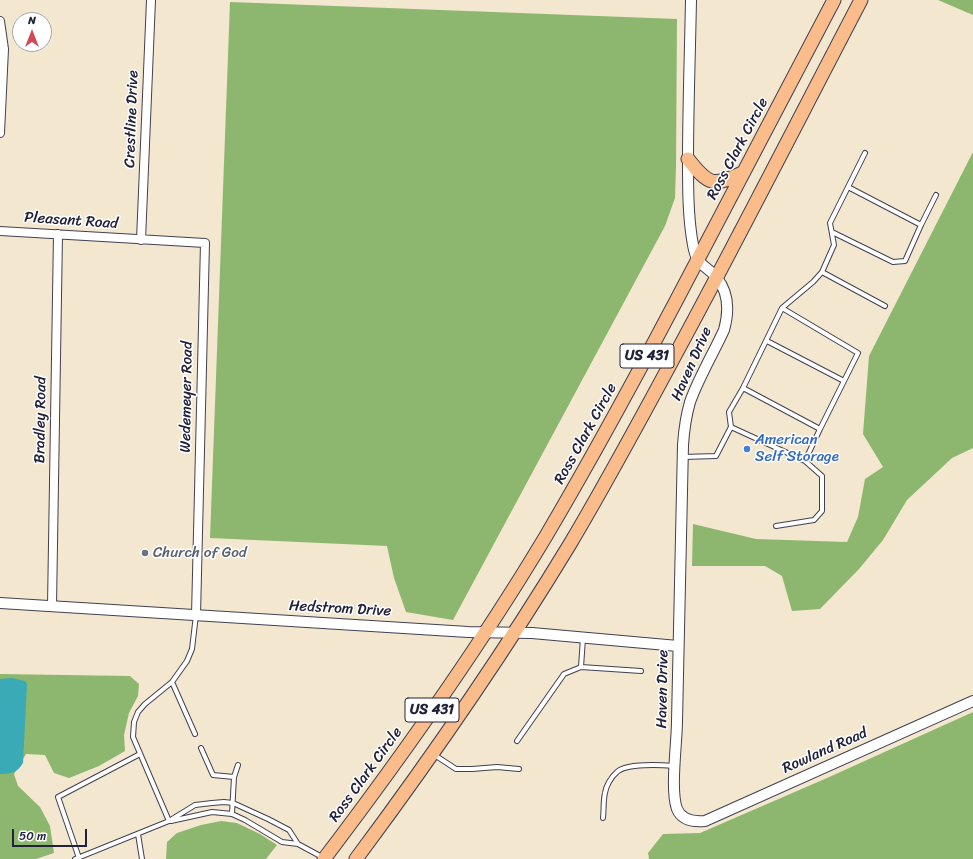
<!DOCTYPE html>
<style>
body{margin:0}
#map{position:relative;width:973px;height:859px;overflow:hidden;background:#f3e7cf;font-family:Sriracha,sans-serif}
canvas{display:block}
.north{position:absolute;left:12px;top:12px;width:40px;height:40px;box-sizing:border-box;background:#fff;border:1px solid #a7a7b1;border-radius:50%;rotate:0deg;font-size:11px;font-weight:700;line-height:16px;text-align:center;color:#22223b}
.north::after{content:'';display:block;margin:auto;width:14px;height:18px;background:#d1495b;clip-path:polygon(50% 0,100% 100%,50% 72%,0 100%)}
.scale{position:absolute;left:12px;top:829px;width:75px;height:18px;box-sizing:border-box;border:2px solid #22223b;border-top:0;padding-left:5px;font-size:12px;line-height:14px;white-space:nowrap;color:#22223b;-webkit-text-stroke:3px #fff;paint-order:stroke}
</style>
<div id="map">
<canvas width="973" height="859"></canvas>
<div class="north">N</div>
<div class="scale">50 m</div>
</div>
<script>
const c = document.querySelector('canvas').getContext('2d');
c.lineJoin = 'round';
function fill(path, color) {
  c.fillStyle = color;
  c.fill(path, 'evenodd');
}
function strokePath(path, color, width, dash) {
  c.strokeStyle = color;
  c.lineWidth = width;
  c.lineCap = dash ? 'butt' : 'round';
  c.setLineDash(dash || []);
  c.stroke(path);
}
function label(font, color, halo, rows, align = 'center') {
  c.font = font + ' Sriracha,sans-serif';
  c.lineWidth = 3;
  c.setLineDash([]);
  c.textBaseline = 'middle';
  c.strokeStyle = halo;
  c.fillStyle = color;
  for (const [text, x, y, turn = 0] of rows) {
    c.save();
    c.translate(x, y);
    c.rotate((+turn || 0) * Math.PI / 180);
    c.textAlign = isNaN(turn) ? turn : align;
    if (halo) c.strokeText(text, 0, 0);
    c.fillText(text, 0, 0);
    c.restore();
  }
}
fill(new Path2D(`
 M938,0H973V15Z
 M230,2L677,19L676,167L675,198L665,226L453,620L406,612L394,578L387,546L210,538Z
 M973,152V448L952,458L907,500L883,540L859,569L820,609L792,611L782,576L765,566H692L693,524L756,539L847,542L858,517L865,479L883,467L863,434L869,356Z
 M0,674L130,676L139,684L138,696L129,713L124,735L125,751L99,766L69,778L54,773L45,755L26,754L14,774L18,786L40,807L50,826L54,853L36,859H0Z
 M973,712V859H649L648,853L663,834L700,833L827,778Z
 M221,821L237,823L260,834L277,845L266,859H166L167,842L177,833L201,825Z`), '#8db76e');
fill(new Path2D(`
 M12,678L25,681L27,684L23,763C17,773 11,774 0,774V679Z`), '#3aaab7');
const service = new Path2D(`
 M848,187L921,225L936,195
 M832,232L893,262L905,261L921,225
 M822,272L885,306
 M767,341L844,381
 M743,388L820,429L858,353L782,308
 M731,427L805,461
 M683,457L716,456L731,427L729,412L743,388L782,308L813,282L822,272L834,245L830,223L865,153
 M776,526L814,520L822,511V476L805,461L820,429
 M583,638L581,667L641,671
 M172,682L195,734
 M517,741L564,674L581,667
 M201,748L213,775L234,777
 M433,754L456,769H472L497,767L519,769
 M232,814L234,777L238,765
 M603,818C604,810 603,801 605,793C606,786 611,777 617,772C626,763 662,765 675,766
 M169,821L133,737L134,722L138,712L145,704L172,682L187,661L192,649L196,615
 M171,821L212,812L232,814L245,820L282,842L298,844L322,857
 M138,834L142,859
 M79,858L58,797L140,754
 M75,859L169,821L195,805L212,803L224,802L233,803L268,819L289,830L298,844`);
const minor = new Path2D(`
 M0,21L4,49L0,133
 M0,231L205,243L196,615
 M141,240L151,0
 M52,606L58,234`);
const tertiary = new Path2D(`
 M691,0C690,54 688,107 688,161C688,189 688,218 693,245C697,268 705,263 717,278C729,293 729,312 724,330C713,354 699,377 690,402C686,416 684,430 683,445C681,537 679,629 677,721C677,743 670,790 677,809C682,821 694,822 705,821L973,701
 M0,603L468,632L532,633L678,646`);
const trunk = new Path2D(`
 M688,159C709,186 714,187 744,172
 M324,859C403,755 479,648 546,536C599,446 648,355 696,263C742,175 788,88 834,0
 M356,859C432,757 504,653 570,544C611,475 649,404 687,333C746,223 803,111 861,0`);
strokePath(service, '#414051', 6);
strokePath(minor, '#414051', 10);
strokePath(tertiary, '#414051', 12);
strokePath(trunk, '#414051', 15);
strokePath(service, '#fff', 4);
strokePath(minor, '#fff', 8);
strokePath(tertiary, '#fff', 10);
strokePath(trunk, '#f9bc8a', 13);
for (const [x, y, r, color] of [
 [747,449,4,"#3f7fe0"],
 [145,553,4,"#6b7280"]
]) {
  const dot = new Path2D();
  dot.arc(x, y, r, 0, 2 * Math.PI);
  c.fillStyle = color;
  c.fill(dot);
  strokePath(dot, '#fff', 1.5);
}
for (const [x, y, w] of [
 [647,356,54],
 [432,710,54]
]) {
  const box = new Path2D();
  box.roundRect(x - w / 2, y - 12, w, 24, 3);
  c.fillStyle = '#fff';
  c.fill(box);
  strokePath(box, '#22223b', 1);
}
label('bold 14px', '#22223b', null, [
 ["US 431",647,356],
 ["US 431",432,710]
]);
label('15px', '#22223b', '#fff', [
 ["Crestline Drive",132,119,-88],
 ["Ross Clark Circle",738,149,-62],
 ["Pleasant Road",71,221,4],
 ["Haven Drive",692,364,-66],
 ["Wedemeyer Road",187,397,-89],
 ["Bradley Road",41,420,-89],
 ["Ross Clark Circle",586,434,-61],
 ["Hedstrom Drive",340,609,3],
 ["Haven Drive",663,689,-89],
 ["Rowland Road",825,751,-24],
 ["Ross Clark Circle",366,775,-54]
]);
label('15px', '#366cbe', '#fff', [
 ["American",755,440],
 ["Self Storage",755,457]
], 'left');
label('15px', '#5b616d', '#fff', [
 ["Church of God",153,553]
], 'left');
</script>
